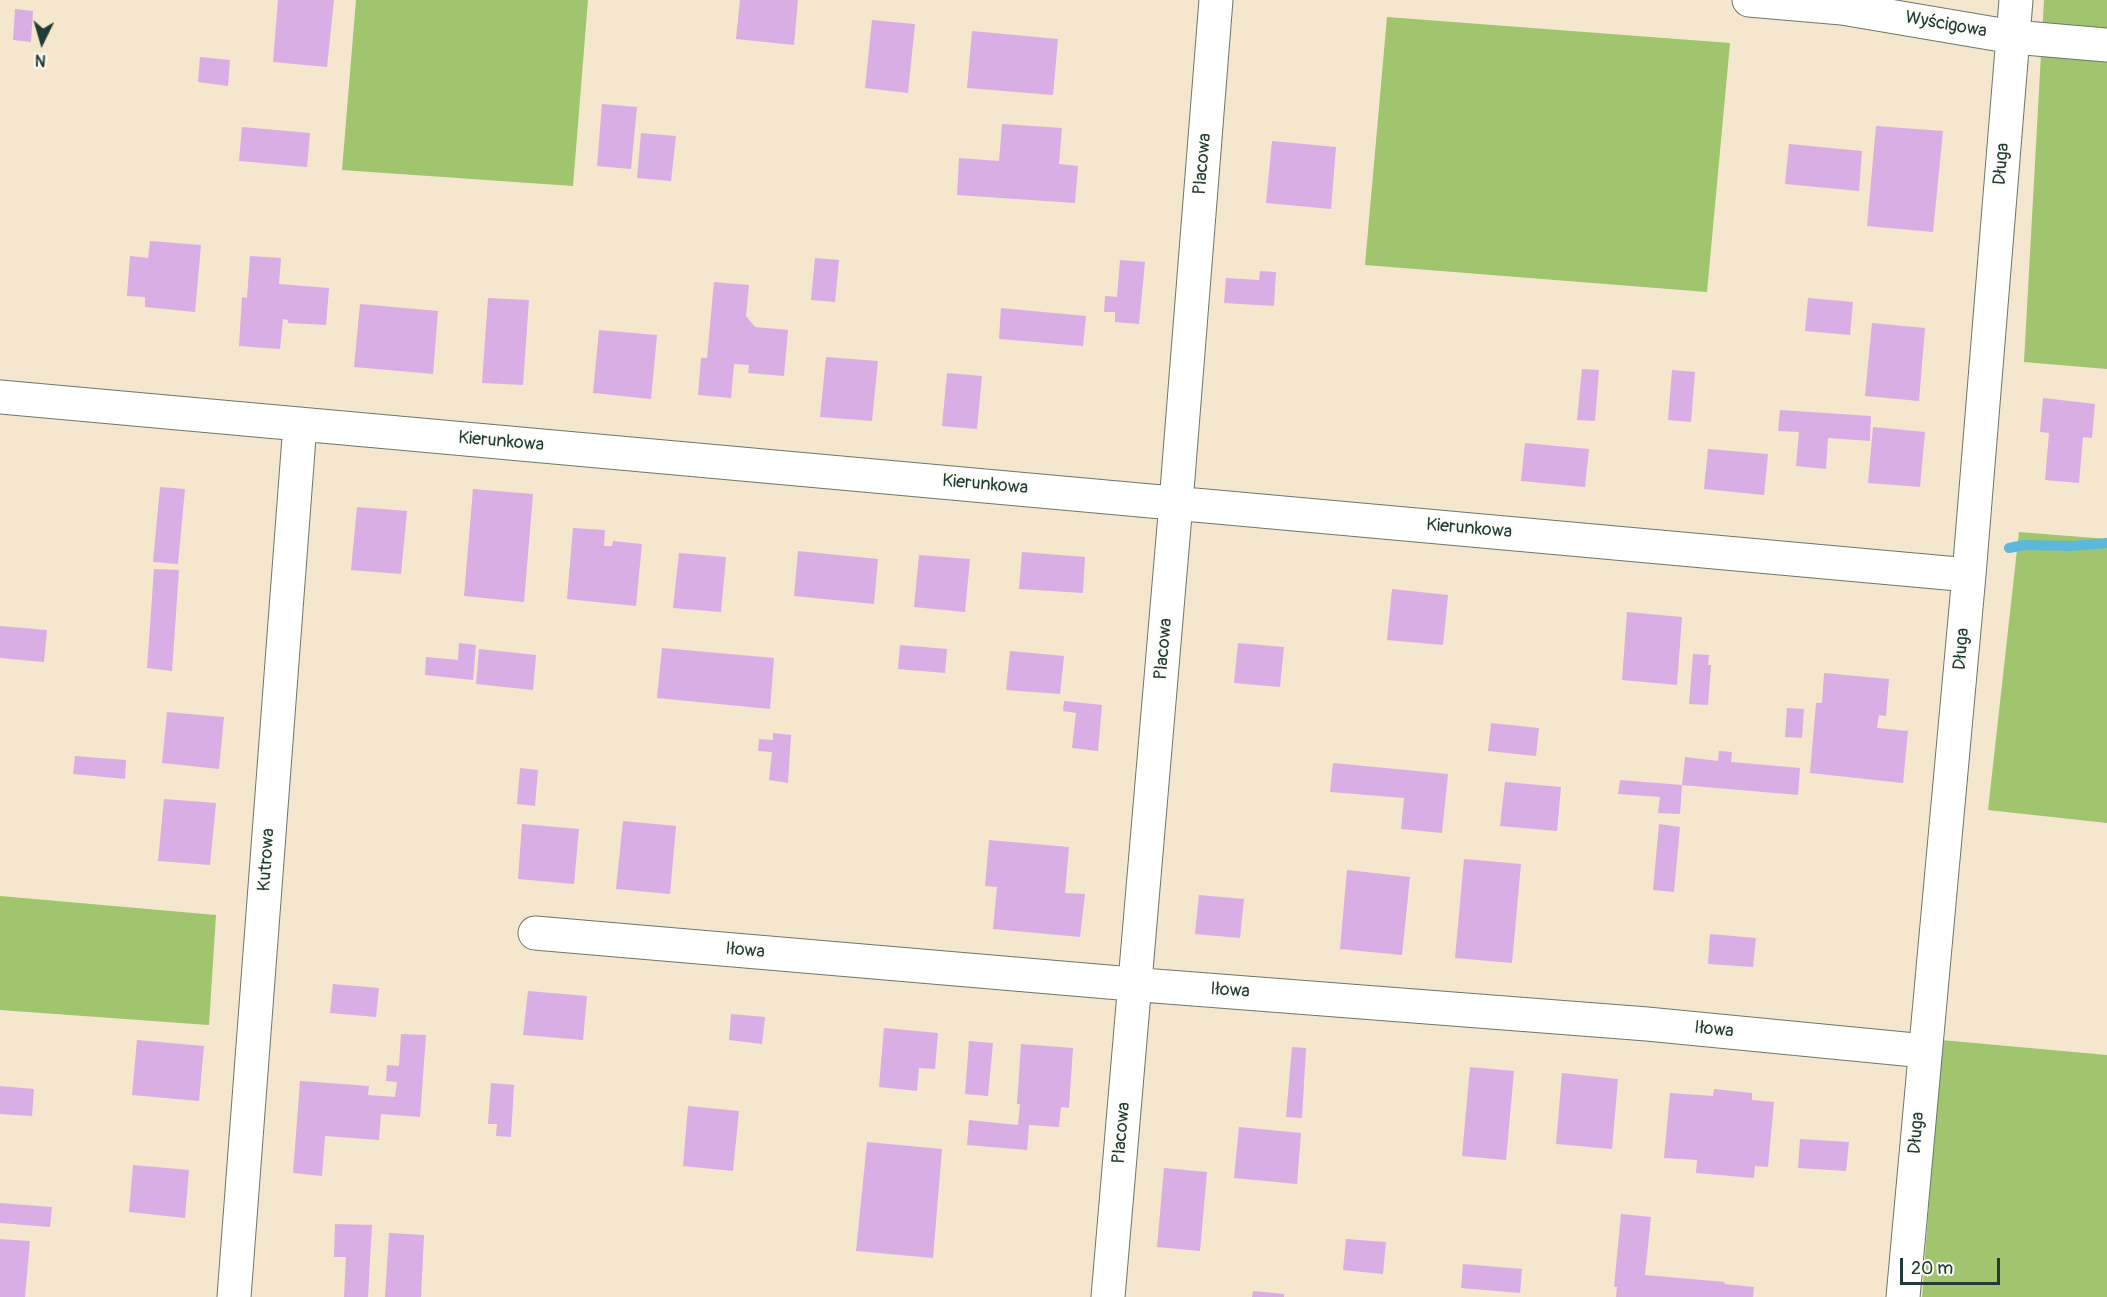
<!DOCTYPE html>
<meta charset="utf-8">
<style>
body{margin:0}
#map{position:relative;width:2107px;height:1297px;overflow:hidden;background:#f4e7ce;font-family:Pangolin,sans-serif}
canvas{display:block}
.north{position:absolute;left:12px;top:12px;width:60px;height:60px;-webkit-text-stroke:4px #fdfcf7;paint-order:stroke;rotate:185deg;font-size:16px;font-weight:700;line-height:24px;text-align:center;color:#1f3d34}
.north::after{content:'';display:block;margin:auto;width:21px;height:27px;background:#1f3d34;clip-path:polygon(50% 0,100% 100%,50% 72%,0 100%)}
.scale{position:absolute;left:1900px;top:1258px;width:100px;height:27px;box-sizing:border-box;border:3px solid #1f3d34;border-top:0;padding-left:8px;font-size:18px;line-height:21px;white-space:nowrap;color:#1f3d34;-webkit-text-stroke:4px #fdfcf7;paint-order:stroke}
</style>
<div id="map">
<canvas width="2107" height="1297"></canvas>
<div class="north">N</div>
<div class="scale">20 m</div>
</div>
<script>
const c = document.querySelector('canvas').getContext('2d');
c.lineJoin = 'round';
function fill(path, color) {
  c.fillStyle = color;
  c.fill(path, 'evenodd');
}
function strokePath(path, color, width, dash) {
  c.strokeStyle = color;
  c.lineWidth = width;
  c.lineCap = dash ? 'butt' : 'round';
  c.setLineDash(dash || []);
  c.stroke(path);
}
function label(font, color, halo, rows, align = 'center') {
  c.font = font + ' Pangolin,sans-serif';
  c.lineWidth = 4.5;
  c.setLineDash([]);
  c.textBaseline = 'middle';
  c.strokeStyle = halo;
  c.fillStyle = color;
  for (const [text, x, y, turn = 0] of rows) {
    c.save();
    c.translate(x, y);
    c.rotate((+turn || 0) * Math.PI / 180);
    c.textAlign = isNaN(turn) ? turn : align;
    if (halo) c.strokeText(text, 0, 0);
    c.fillText(text, 0, 0);
    c.restore();
  }
}
fill(new Path2D(`
 M356,0H588L573,186L342,170Z
 M2044,0H2107V369L2024,362Z
 M1387,17L1730,43L1707,292L1365,265Z
 M2019,532L2107,539V823L1988,810Z
 M0,896L216,915L209,1025L0,1010Z
 M1941,1040L2107,1055V1297H1922Z`), '#a1c46e');
strokePath(new Path2D(`
 M2009,548L2024,545L2072,546L2107,543`), '#5db9db', 10);
fill(new Path2D(`
 M278,0H334L327,67L273,62Z
 M740,0H798L794,45L736,39Z
 M15,9L33,11L31,42L13,40Z
 M872,20L915,24L908,93L865,88Z
 M972,31L1058,39L1053,95L967,88Z
 M200,57L230,60L228,86L198,82Z
 M602,104L637,107L631,169L597,166Z
 M1002,124L1062,128L1059,164L1078,166L1075,203L957,195L959,158L999,161Z
 M1876,126L1943,131L1933,232L1867,226Z
 M242,127L310,133L307,167L239,161Z
 M641,133L676,136L671,181L637,178Z
 M1272,141L1336,147L1331,209L1266,203Z
 M1789,144L1862,151L1859,191L1785,184Z
 M150,241L201,245L195,312L145,307V297L127,296L130,256L148,258Z
 M250,256L281,258L279,284L329,288L326,325L288,323V320L283,319L280,349L239,346L242,297L247,298Z
 M815,258L839,260L835,302L811,300Z
 M1120,260L1145,262L1139,324L1115,322V312H1104L1105,296L1117,297Z
 M1260,271L1276,272L1274,306L1224,303L1226,278L1259,280Z
 M714,282L749,285L746,316L755,327L788,330L784,376L748,373L749,365L734,364L731,398L698,395L701,358H707Z
 M488,298L529,300L523,385L482,383Z
 M1808,298L1853,302L1850,335L1805,331Z
 M360,304L438,311L433,374L354,367Z
 M1001,308L1086,316L1083,346L999,339Z
 M1872,323L1925,328L1919,401L1865,396Z
 M599,330L657,335L651,399L593,393Z
 M826,357L878,361L872,421L820,417Z
 M1582,369L1599,370L1595,421L1577,420Z
 M1672,370L1695,372L1691,422L1668,420Z
 M947,373L982,376L977,429L942,426Z
 M2043,398L2095,404L2092,438L2083,437L2079,483L2045,480L2049,433L2040,432Z
 M1780,410L1871,416L1870,441L1828,438L1826,469L1796,466L1799,432L1778,431Z
 M1873,427L1925,432L1920,487L1868,483Z
 M1525,443L1589,449L1585,487L1521,481Z
 M1708,449L1768,454L1764,495L1704,489Z
 M160,487L185,489L178,564L153,562Z
 M473,489L533,494L524,602L464,596Z
 M357,507L407,511L401,574L351,570Z
 M573,528L605,530L604,546H612L613,541L642,544L636,606L567,599Z
 M798,551L878,559L874,604L794,596Z
 M1022,552L1085,557L1083,593L1019,589Z
 M679,553L726,557L721,612L673,608Z
 M919,555L970,559L965,612L914,607Z
 M154,569L179,570L172,671L147,668Z
 M1392,589L1448,595L1443,645L1387,640Z
 M1627,612L1682,617L1677,685L1622,680Z
 M0,626L47,630L44,662L0,658Z
 M459,643L476,645L473,680L425,675L426,657L458,660Z
 M1238,643L1284,647L1280,687L1234,683Z
 M900,645L947,649L945,673L898,669Z
 M662,648L774,658L770,709L657,698Z
 M479,649L536,655L533,690L476,684Z
 M1010,651L1064,656L1060,694L1006,690Z
 M1693,654L1709,655L1708,665H1711L1708,705L1689,704Z
 M1824,673L1889,679L1886,716L1879,715L1877,728L1908,731L1903,783L1810,773L1816,703H1822Z
 M1064,701L1102,705L1098,751L1072,748L1076,713L1063,711Z
 M1787,708L1804,709L1802,738L1785,737Z
 M167,712L224,717L219,769L162,763Z
 M1491,723L1539,728L1536,756L1488,751Z
 M773,733L791,735L788,783L769,780L772,752L758,751L759,739L773,740Z
 M1719,751L1732,752L1731,762L1800,768L1798,795L1682,785L1685,757L1718,761Z
 M75,756L126,760L125,779L73,774Z
 M1333,763L1448,774L1442,833L1401,829L1404,798L1330,792Z
 M520,768L538,770L535,806L517,804Z
 M1620,780L1682,785L1680,814L1658,813L1660,797L1618,794Z
 M1505,782L1561,787L1557,831L1500,826Z
 M164,799L216,803L210,865L158,861Z
 M623,821L676,826L670,894L616,889Z
 M522,824L579,829L574,884L518,879Z
 M1659,824L1680,827L1674,892L1653,890Z
 M989,840L1069,847L1065,893L1085,894L1080,937L993,929L997,887L985,886Z
 M1464,859L1521,864L1512,963L1455,958Z
 M1347,870L1410,877L1402,955L1340,949Z
 M1199,895L1244,899L1240,938L1195,934Z
 M1710,934L1756,938L1753,967L1708,964Z
 M333,984L379,988L376,1017L330,1013Z
 M528,991L587,996L583,1040L523,1035Z
 M731,1014L765,1017L762,1044L729,1040Z
 M884,1028L938,1033L935,1069L919,1068L917,1091L879,1087Z
 M401,1034L426,1035L420,1117L381,1114L379,1140L325,1136L322,1176L293,1173L300,1081L369,1086L368,1095L395,1097L397,1082L386,1081L387,1065L399,1066Z
 M137,1040L204,1046L199,1101L132,1095Z
 M969,1041L993,1043L988,1096L965,1094Z
 M1021,1044L1073,1048L1069,1108L1061,1107L1059,1127L1029,1125L1027,1150L967,1145L969,1120L1018,1125L1020,1104H1017Z
 M1292,1047L1306,1048L1302,1118L1286,1117Z
 M1470,1067L1514,1071L1506,1160L1462,1156Z
 M1562,1073L1618,1079L1612,1149L1556,1144Z
 M491,1083L514,1085L511,1137L496,1136L497,1124H488Z
 M0,1086L34,1089L32,1116L0,1114Z
 M1714,1089L1752,1093V1100L1774,1102L1768,1167L1755,1166L1754,1178L1696,1173L1697,1160L1664,1158L1670,1093L1713,1096Z
 M688,1106L739,1111L733,1171L683,1166Z
 M1239,1127L1301,1133L1297,1184L1234,1178Z
 M1800,1139L1849,1142L1846,1171L1798,1168Z
 M867,1142L942,1149L933,1258L856,1251Z
 M133,1165L189,1170L185,1218L129,1212Z
 M1164,1168L1207,1172L1200,1251L1157,1247Z
 M0,1203L52,1207L50,1227L0,1223Z
 M1621,1214L1651,1217L1645,1275L1725,1282L1724,1284L1754,1287L1753,1297H1616L1617,1287H1614Z
 M335,1224L372,1225L368,1297H344L346,1257H334Z
 M389,1233L424,1235L421,1297H385Z
 M0,1239L30,1241L25,1297H0Z
 M1346,1239L1386,1242L1383,1274L1343,1270Z
 M1463,1264L1522,1269L1520,1293L1461,1288Z
 M1253,1291L1284,1294V1297H1252Z`), '#d8aee5');
const minor = new Path2D(`
 M1749,0L1842,8L2013,37L2107,45
 M0,397L1969,575
 M535,933L1155,986L1647,1024L1925,1051
 M234,1297L300,424
 M1108,1297L1176,503L1216,0
 M1903,1297L1969,575L2016,0`);
strokePath(minor, '#6a786a', 35);
strokePath(minor, '#fff', 33);
label('18px', '#1f3d34', '#fdfcf7', [
 ["Wyścigowa",1946,25,10],
 ["Placowa",1203,164,-85],
 ["Długa",2002,164,-85],
 ["Kierunkowa",501,442,5],
 ["Kierunkowa",985,485,5],
 ["Kierunkowa",1469,529,5],
 ["Placowa",1164,649,-85],
 ["Długa",1962,649,-85],
 ["Kutrowa",267,860,-86],
 ["Iłowa",745,951,5],
 ["Iłowa",1230,991,4],
 ["Iłowa",1714,1030,6],
 ["Placowa",1122,1133,-85],
 ["Długa",1917,1133,-85]
]);
</script>
